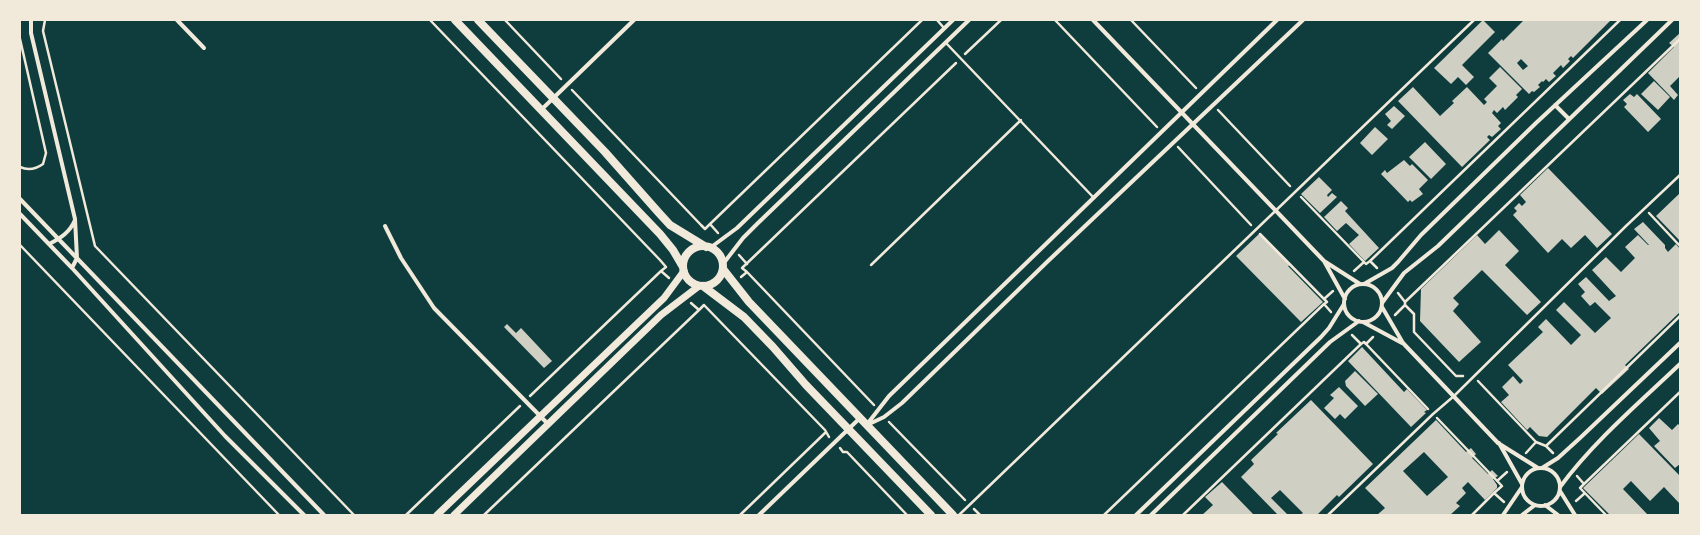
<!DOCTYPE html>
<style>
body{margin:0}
#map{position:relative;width:1700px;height:535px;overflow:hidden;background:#0f3d3e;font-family:"Source Sans 3",sans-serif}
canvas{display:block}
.frame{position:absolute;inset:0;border:21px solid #f1e9da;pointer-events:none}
</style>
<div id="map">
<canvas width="1700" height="535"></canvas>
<div class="frame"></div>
</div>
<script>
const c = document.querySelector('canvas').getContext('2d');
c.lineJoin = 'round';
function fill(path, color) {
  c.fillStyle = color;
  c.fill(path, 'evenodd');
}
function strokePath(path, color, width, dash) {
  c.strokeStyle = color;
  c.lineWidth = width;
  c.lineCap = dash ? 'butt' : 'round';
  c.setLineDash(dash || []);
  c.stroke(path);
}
fill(new Path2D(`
 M1483,20L1495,32L1462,65L1474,77L1466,85L1458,77L1451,84L1434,68Z
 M1524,20H1611L1573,58L1571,56L1568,59L1570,61L1563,68L1561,65L1553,73L1556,76L1549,82L1546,79L1543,82L1542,81L1538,85L1540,87L1534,92L1532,91L1529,94L1488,53L1502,39L1503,41ZM1521,59L1528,66L1523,70L1517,63Z
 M1680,33V78L1679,77L1670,86L1678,95L1674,100L1648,73L1674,47L1669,43Z
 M1500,67L1522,89L1516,95L1518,97L1505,110L1503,107L1497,113L1494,110L1492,113L1501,123L1498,126L1501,129L1492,137L1489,135L1487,137L1490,140L1462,167L1398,101L1413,87L1440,116L1454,103L1452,101L1467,87L1484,105L1487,102L1484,99L1497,86L1489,78Z
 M1654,81L1670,97L1658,110L1641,94Z
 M1630,94L1634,97L1637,94L1661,119L1648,132L1624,107L1627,104L1623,100Z
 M1394,106L1405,116L1392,129L1387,125L1391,121L1385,114Z
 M1375,127L1388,139L1372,155L1360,143Z
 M1425,142L1446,164L1431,179L1409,157Z
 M1404,160L1410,166L1412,164L1428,180L1419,189L1423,194L1412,202L1410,200L1408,202L1381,174L1385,170L1387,173Z
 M1548,168L1612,234L1597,248L1585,235L1571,248L1562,239L1548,253L1513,215L1517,211L1514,208L1519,203L1522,206L1526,202L1520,195Z
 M1319,177L1332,190L1327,195L1328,197L1332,193L1337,197L1320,213L1301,194Z
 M1680,193V241L1656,216Z
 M1341,201L1348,208L1345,211L1379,248L1365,261L1349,244L1359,235L1346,223L1337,231L1324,217Z
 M1643,222L1665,245V248L1668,252L1676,244L1680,249V312L1625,365L1629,369L1602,394L1596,388L1547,437L1539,436L1530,427L1527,430L1501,402L1509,395L1502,387L1513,376L1520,384L1523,381L1508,365L1543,332L1538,327L1546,319L1571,345L1581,335L1556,310L1564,302L1595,333L1611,318L1595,302L1590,306L1581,296L1585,292L1578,284L1586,277L1609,301L1616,296L1592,270L1606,257L1621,272L1635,258L1625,247L1638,235L1648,245H1649L1634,229Z
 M1499,230L1519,251L1505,265L1541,302L1527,315L1482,270L1453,298L1459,304L1453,311L1481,342L1459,362L1420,321L1421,289L1477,235L1485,244Z
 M1259,234L1290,265L1288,266L1323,302L1301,322L1236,256Z
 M507,324L516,333L521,328L552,361L544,368L504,327Z
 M1362,347L1404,392L1407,389L1427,410L1424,412L1426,413L1411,427L1348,361Z
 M1355,371L1378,394L1365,406L1346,386L1345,381Z
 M1339,387L1358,406L1345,419L1340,414L1335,419L1324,408L1334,398L1330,395Z
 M1311,400L1373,464L1339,497L1337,495L1317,515H1300L1303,513L1280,490L1271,498L1288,515H1278L1241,477L1254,464L1251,460L1278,434L1276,433Z
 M1659,418L1672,430L1678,424L1680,426V464L1675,468L1654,446L1660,441L1649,428Z
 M1436,420L1466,452L1471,448L1476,454L1472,458L1488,474L1492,470L1498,476L1493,479L1497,485V488L1485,500L1468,482L1462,488L1466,493L1456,503L1460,506L1450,515H1377L1385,508L1365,488ZM1424,452L1448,477L1427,496L1403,471Z
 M1639,434L1680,476V504L1664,487L1650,501L1631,481L1623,489L1648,515H1610L1583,488Z
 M1222,482L1254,515H1202L1213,505L1205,497Z`), '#cfcfc3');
strokePath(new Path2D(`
 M45,20L43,31L95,246L354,515
 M430,20L660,260L666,267L661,271L669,278
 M505,20L561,79
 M1055,20L1157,127
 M1131,20L1196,88
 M20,39L46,153L43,164C36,169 29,171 20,167
 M965,54L1001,20
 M572,90L701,225L705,229L710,224L718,233
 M1218,110L1290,186
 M1178,147L1251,225
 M1301,197L1366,264L1370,261L1377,268
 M1649,213L1680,246
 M710,224L922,20
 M1260,234L1324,299L1327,302L1324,304L1331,312
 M20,245L279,515
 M739,255L747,264
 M1370,261L1620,20
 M1354,271L1364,262
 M747,272L874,405
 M741,277L747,272L742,268L956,63
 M1398,293L1405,302V305L1414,314V332L1456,376H1463
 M1324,299L1333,291
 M1405,302L1680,39
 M691,303L699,310L704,305L825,430L829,437
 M1395,315L1405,305
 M1352,335L1361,344L1364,342L1366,344L1428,409
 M1366,344L1373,337
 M1478,381L1536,442L1546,446L1553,453
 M530,396L661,271
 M1437,418L1502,486L1494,493L1504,502
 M889,422L965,500
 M1546,446L1680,316
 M840,448L843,452H847L907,515
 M1526,453L1536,442
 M1577,476L1584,484L1580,488L1606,515
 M1497,481L1507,472
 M1584,484L1680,392
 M1576,501L1585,493
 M974,509L980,515
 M406,515L520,406
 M484,515L699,310
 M740,515L825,433
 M1104,515L1324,304
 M1183,515L1361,344
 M1472,515L1494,493`), '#f1e9da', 2.5);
strokePath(new Path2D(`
 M937,20L944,28
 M946,43L1094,198
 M871,265L1021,120
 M959,515L1474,20
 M1328,515L1433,414L1454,396L1626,226L1680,175`), '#f1e9da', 2.5);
strokePath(new Path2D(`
 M31,20V33L75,219L77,258L72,268
 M177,20L204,48
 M1093,20L1324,261L1345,299
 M1555,105L1569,119
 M541,110L634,20
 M20,199L324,515
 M20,214L72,268L225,436L304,515
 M385,226L401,258L434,308L548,424
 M49,244C61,238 70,232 75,220
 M710,248L737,228L953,20
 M1324,261L1360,284
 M723,264L743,238L757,224L969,20
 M1364,284L1392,268L1398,262L1421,235L1536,123L1647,20
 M1344 303a19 19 0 1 1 38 0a19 19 0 1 1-38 0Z
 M1382,303L1404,273L1438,246L1672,20
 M1382,307L1403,343L1498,443L1538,468
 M1363,322L1402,343
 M868,423L889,396L1277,20
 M867,425L884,417L902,403L1047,262L1303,20
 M1499,443L1522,484
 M1542,468L1558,458L1580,438L1680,343
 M1522 487a19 19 0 1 1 38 0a19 19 0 1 1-38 0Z
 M1560,487C1594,441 1639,403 1680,364
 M1560,491L1575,515
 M1545,505L1558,515
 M759,515L860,418
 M1136,515L1321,337L1329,328L1344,304
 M1151,515L1330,342L1359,321
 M1503,515L1522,487
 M1522,515L1535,505`), '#f1e9da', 4);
strokePath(new Path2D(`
 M437,515L664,298L684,271
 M454,515L661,315L699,286`), '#f1e9da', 7);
strokePath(new Path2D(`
 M455,20L660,234L673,250L683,267
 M478,20L605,152L659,213L670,225L706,247
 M683 266a20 20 0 1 1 40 0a20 20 0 1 1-40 0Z
 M723,269L749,302L953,515
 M703,286L744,317L773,347L806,385L931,515`), '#f1e9da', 8);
</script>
